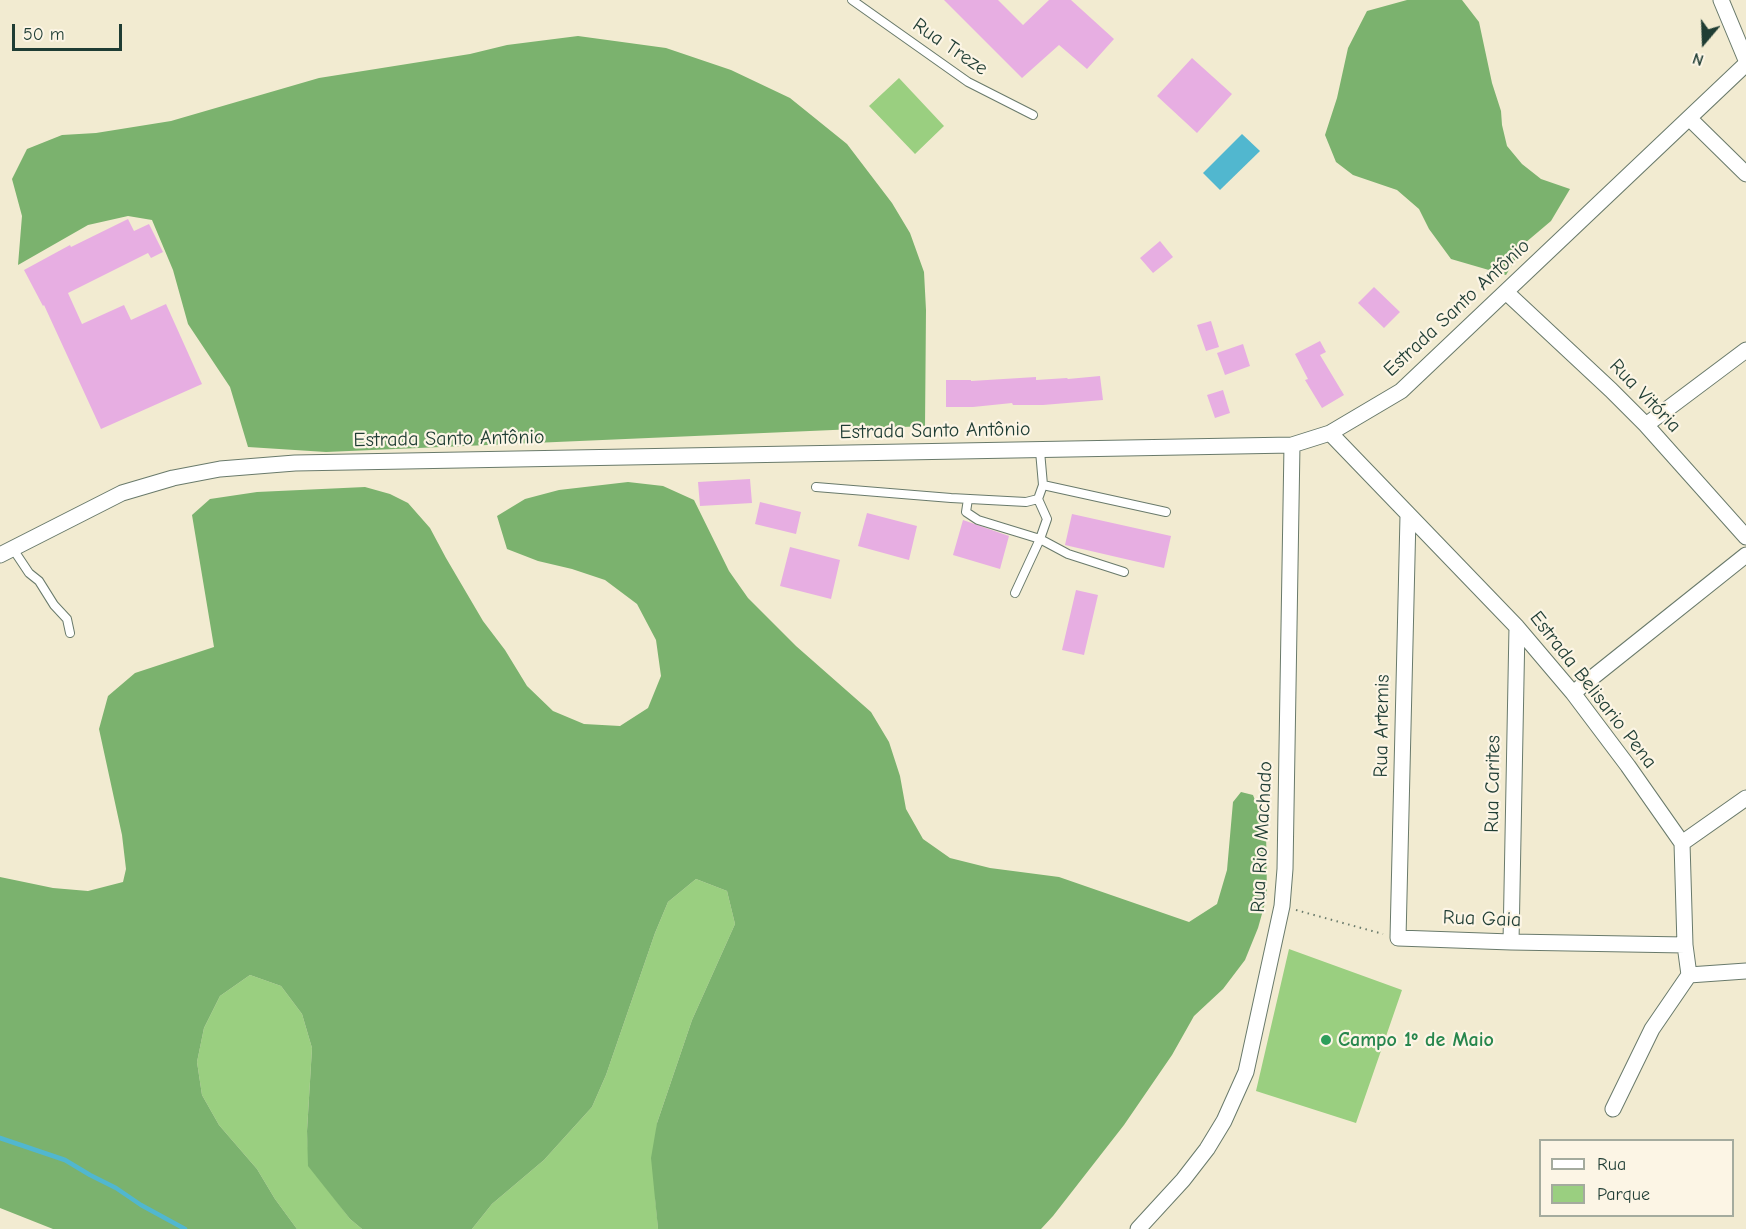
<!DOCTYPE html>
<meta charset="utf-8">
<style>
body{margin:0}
#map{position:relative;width:1746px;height:1229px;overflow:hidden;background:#f2ebd1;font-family:"Comic Neue",sans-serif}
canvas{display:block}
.legend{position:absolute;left:1539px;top:1139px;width:195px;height:78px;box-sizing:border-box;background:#fcf5e5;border:2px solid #a4ab9e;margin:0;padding:8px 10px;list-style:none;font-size:18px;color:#1f3d34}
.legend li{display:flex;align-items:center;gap:12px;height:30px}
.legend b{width:30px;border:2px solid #a4ab9e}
.north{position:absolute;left:1674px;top:12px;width:60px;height:60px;-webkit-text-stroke:4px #fcf5e5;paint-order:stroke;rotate:199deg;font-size:16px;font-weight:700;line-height:24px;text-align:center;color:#1f3d34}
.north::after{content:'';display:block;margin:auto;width:21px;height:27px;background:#1f3d34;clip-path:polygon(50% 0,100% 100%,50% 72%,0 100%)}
.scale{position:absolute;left:12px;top:24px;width:110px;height:27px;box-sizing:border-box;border:3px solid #1f3d34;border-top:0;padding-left:8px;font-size:18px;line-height:21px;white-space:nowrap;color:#1f3d34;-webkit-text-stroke:4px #fcf5e5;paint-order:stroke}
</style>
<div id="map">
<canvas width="1746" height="1229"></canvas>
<ul class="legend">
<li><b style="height:8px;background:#fff"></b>Rua</li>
<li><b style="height:16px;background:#9acf80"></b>Parque</li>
</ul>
<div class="north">N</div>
<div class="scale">50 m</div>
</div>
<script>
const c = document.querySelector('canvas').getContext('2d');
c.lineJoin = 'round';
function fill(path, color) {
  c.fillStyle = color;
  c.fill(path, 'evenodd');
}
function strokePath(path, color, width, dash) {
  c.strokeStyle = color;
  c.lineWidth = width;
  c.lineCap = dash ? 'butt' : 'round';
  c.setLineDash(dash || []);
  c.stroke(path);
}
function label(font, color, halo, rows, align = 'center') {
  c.font = font + ' "Comic Neue",sans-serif';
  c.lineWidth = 4.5;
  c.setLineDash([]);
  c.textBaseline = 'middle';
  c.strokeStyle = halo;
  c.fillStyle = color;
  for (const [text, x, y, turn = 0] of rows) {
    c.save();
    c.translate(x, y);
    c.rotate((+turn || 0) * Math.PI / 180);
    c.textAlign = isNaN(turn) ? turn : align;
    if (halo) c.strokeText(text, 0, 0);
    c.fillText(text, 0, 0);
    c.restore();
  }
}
fill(new Path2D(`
 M899,78L944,126L915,154L869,106Z
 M696,879L727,891L735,924L692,1020L657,1123L655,1195L658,1229H472L492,1204L544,1160L592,1107L606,1075L655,933L668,902Z
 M1289,949L1402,990L1356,1123L1256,1091Z
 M250,975L281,986L302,1014L312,1048L307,1131L309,1165L350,1219L362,1229H297L275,1199L257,1169L219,1125L202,1095L197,1062L204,1028L220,996Z`), '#9acf80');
fill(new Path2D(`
 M1407,0H1462L1479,22L1492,83L1501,111L1502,125L1507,146L1522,164L1541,179L1570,189L1551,221L1525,243L1506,275L1451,259L1429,229L1419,209L1397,190L1353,175L1336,162L1325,135L1337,98L1348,48L1367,11Z
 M578,36L666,48L731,70L790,98L847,144L892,203L910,233L924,272L926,310L925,426L326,452L248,447L230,387L188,324L173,270L152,220L128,216L88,225L18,265L22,216L12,179L27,149L62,135L96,133L171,121L319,78L470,54L507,45Z
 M628,482L663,486L694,500L729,571L748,598L796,646L871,712L889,742L900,776L906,809L923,839L950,858L990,868L1059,877L1189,922L1217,904L1227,870L1233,802L1241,792L1253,795L1266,828L1267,896L1258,928L1245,960L1223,989L1194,1016L1172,1055L1124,1125L1053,1216L1041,1229H658L651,1158L657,1123L692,1020L735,924L727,891L696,879L668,902L655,933L606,1075L592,1107L544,1160L492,1204L472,1229H362L350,1219L308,1166L307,1131L312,1048L302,1014L281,986L250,975L220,996L204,1028L197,1062L202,1095L219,1125L257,1169L275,1199L297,1229H53L0,1208V877L53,888L88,891L123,882L126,869L122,835L99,729L108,696L135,673L214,647L192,515L210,499L257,492L365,487L390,494L408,503L430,528L446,558L483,621L505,650L527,686L553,711L584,724L620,726L648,708L661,676L656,640L637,604L605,580L572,569L538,561L507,549L497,516L525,499L559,490Z`), '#7bb26e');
fill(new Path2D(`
 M1242,134L1260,151L1220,190L1203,173Z`), '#51b7cf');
strokePath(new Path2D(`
 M0,1138L65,1160L90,1175L116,1188L141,1205L185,1229`), '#51b7cf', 4.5);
fill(new Path2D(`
 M944,0H998L1023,25L1049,0H1071L1114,39L1087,69L1059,45L1022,78Z
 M1192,58L1232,94L1197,133L1157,96Z
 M128,219L134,231L149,224L163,252L151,258L148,253L68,293L82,324L124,305L131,320L166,304L202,384L101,429L44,305L43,306L24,270L70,245L71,247Z
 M1160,241L1173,257L1153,273L1140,258Z
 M1374,287L1400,312L1384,328L1358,303Z
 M1211,321L1219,347L1206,351L1197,325Z
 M1320,341L1326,352L1320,355L1344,395L1322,408L1305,380L1308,379L1295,354Z
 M1243,344L1250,366L1225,375L1217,353Z
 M1100,376L1103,400L1043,405H1013L1012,403L973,407H946V380H971V381L1036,377V380L1067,378L1068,379Z
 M1223,390L1230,413L1215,418L1207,395Z
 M750,479L752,503L700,506L698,482Z
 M760,502L801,512L796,534L755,524Z
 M867,513L917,526L909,560L858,546Z
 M1072,514L1171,536L1164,568L1065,545Z
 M963,520L1009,536L1000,569L953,555Z
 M790,547L840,560L831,599L780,586Z
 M1076,590L1098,595L1084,655L1062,650Z`), '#e7aee2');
const lane = new Path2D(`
 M852,0L968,82L1033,115
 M1043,485L1166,512
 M816,487L951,498L1026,502L1038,499L1043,485L1040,451
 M968,499L966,512L978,520L1040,539L1068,554L1124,572
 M13,549L29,573L39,581L54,605L67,619L70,633
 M1015,593L1040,539L1047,519L1038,499`);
const street = new Path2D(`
 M1721,0L1746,60
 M1689,118L1746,174
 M1506,292L1611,390L1646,425L1746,537
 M1646,425L1746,350
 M1330,433L1517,627L1573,693L1628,766L1682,843L1685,945L1689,975
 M1408,516L1398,938L1511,942L1685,945
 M0,555L122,493L173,478L220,469L295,463L1292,445L1330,433L1401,391L1746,64
 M1573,693L1746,555
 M1682,843L1746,798
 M1511,942L1517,627
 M1689,975L1746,971
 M1613,1109L1652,1029L1689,975
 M1138,1229L1183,1180L1207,1149L1224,1121L1246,1072L1282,906L1285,869L1292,445`);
strokePath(lane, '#697a6b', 10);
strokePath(street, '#697a6b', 17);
strokePath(new Path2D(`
 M1296,910L1383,934`), '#697a6b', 2, [1.5, 4.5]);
strokePath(lane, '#fff', 8);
strokePath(street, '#fff', 15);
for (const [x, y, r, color] of [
 [1326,1040,6,"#2e9e5b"]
]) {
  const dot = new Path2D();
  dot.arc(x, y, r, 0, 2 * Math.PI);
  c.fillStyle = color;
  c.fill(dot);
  strokePath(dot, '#fcf5e5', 2);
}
label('20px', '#1f3d34', '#fcf5e5', [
 ["Rua Treze",950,47,34],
 ["Estrada Santo Antônio",1457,308,-43],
 ["Rua Vitória",1645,396,46],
 ["Estrada Santo Antônio",935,431,-1],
 ["Estrada Santo Antônio",449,439,-1],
 ["Estrada Belisario Pena",1593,690,52],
 ["Rua Artemis",1382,726,-89],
 ["Rua Carites",1493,784,-89],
 ["Rua Rio Machado",1262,837,-87],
 ["Rua Gaia",1482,919,2]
]);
label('bold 20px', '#27864d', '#fcf5e5', [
 ["Campo 1º de Maio",1338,1040]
], 'left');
</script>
